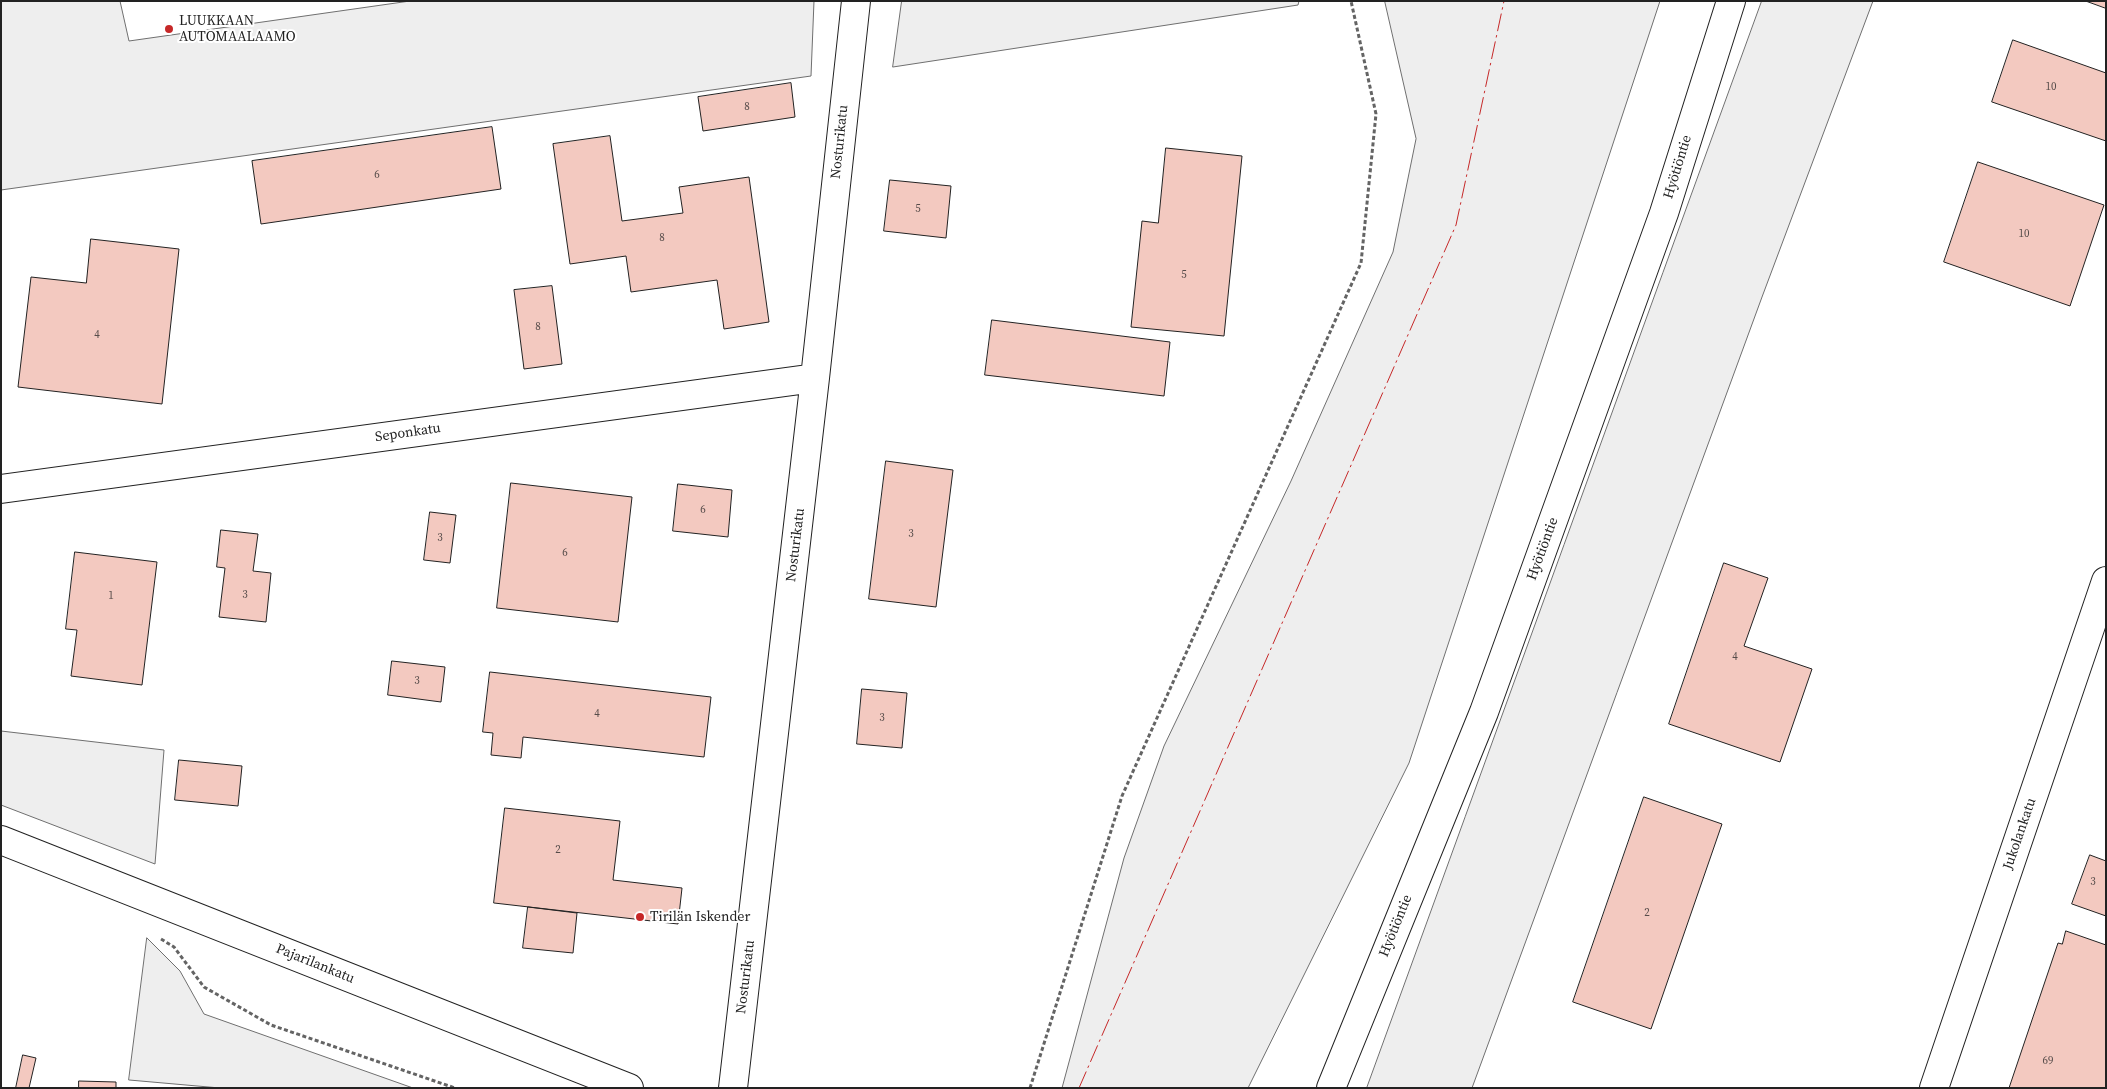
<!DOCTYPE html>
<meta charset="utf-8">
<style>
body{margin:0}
#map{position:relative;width:2107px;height:1089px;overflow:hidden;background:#fff;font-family:"Source Serif 4",serif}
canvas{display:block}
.frame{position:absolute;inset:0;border:2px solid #222;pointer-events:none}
</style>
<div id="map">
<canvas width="2107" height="1089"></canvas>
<div class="frame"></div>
</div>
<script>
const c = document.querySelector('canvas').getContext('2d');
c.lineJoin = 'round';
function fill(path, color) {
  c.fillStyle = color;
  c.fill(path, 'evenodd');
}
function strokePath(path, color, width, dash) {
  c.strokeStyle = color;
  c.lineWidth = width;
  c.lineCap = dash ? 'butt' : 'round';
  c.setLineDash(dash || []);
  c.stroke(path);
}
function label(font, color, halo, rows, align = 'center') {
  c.font = font + ' "Source Serif 4",serif';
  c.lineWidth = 4;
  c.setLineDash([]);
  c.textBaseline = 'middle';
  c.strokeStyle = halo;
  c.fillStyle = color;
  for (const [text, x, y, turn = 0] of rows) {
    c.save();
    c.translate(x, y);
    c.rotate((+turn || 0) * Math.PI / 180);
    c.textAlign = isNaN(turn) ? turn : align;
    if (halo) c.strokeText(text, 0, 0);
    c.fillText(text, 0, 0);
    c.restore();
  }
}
const green = new Path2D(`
 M1,1H120L129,41L410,1H814L811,76L1,190Z
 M902,1H1299L1298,5L893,67Z
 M1385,1H1660L1409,763L1248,1088H1062L1124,858L1164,746L1291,481L1393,252L1416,139Z
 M1762,1H1873L1762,297L1472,1088H1367Z
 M1,731L164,750L155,864L1,805Z
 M147,938L180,971L204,1014L413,1088H220L129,1080Z`);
fill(green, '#eee');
strokePath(green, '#6f6f6f', 1);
const building = new Path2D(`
 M2086,1H2106V8Z
 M2013,40L2106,73V141L1992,102Z
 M791,83L795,117L703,131L698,97Z
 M492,127L501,189L261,224L252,161Z
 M610,136L622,221L683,213L679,187L749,177L769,322L724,329L717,280L631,292L626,256L570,264L553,144Z
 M1166,148L1242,156L1224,336L1131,327L1142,221L1158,223Z
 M1978,162L2104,205L2070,306L1944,262Z
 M890,180L951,186L946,238L884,231Z
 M91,239L179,249L162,404L18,387L31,277L86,283Z
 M552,286L562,364L524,369L514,290Z
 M992,320L1170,342L1164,396L985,375Z
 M886,461L953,470L936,607L869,599Z
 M511,483L632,497L618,622L497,608Z
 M678,484L732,490L728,537L673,531Z
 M430,512L456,515L450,563L424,560Z
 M221,530L258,534L253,571L271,573L266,622L219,617L225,568L217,567Z
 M75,552L157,562L142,685L71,676L77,630L66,629Z
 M1724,563L1768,578L1744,646L1812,669L1780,762L1669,724Z
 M392,661L445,667L441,702L388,695Z
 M490,672L711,697L704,757L523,737L521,758L491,755L493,733L483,732Z
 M862,689L907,693L902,748L857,744Z
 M179,760L242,766L238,806L175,800Z
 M1644,797L1722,824L1651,1029L1573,1002Z
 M505,808L620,821L613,880L682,888L678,924L494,903Z
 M2090,855L2106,861V916L2072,904Z
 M528,907L577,913L573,953L523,948Z
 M2066,931L2106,945V1088H2009L2058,943L2062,944Z
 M23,1055L36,1058L29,1088H16Z
 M79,1081L116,1082V1088H79Z`);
fill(building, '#f3c9c0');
strokePath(building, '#222', 1);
const minor = new Path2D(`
 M1,489L815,378
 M733,1088L815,378L856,1
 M1934,1088L2106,581`);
const tertiary = new Path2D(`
 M1,840L629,1088`);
const secondary = new Path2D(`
 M1331,1088L1484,712L1664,213L1731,1`);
strokePath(minor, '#222', 30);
strokePath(tertiary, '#222', 30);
strokePath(secondary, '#222', 30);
strokePath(new Path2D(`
 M161,939L174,947L204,987L271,1025L455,1088
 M1030,1088L1122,796L1361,263L1376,114L1351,1`), '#646464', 3, [4, 2.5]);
strokePath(minor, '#fff', 28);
strokePath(tertiary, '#fff', 28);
strokePath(secondary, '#fff', 28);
strokePath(new Path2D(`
 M1079,1088L1456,225L1504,1`), '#c62828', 1, [18, 4, 2.5, 4]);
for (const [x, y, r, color] of [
 [169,29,5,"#c62828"],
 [640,917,5,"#c62828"]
]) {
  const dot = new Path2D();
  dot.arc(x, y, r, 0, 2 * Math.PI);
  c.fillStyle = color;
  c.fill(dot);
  strokePath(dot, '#fff', 2);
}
label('11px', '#564c4a', null, [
 ["10",2051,87],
 ["8",747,107],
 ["6",377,175],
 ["5",918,209],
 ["10",2024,234],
 ["8",662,238],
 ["5",1184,275],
 ["8",538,327],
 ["4",97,335],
 ["6",703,510],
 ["3",911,534],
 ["3",440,538],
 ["6",565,553],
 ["3",245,595],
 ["1",111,596],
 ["4",1735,657],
 ["3",417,681],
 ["4",597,714],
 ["3",882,718],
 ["2",558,850],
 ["3",2093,882],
 ["2",1647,913],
 ["69",2048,1061]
]);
label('14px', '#222', '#fff', [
 ["LUUKKAAN",179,21],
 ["AUTOMAALAAMO",179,37],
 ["Tirilän Iskender",650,917]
], 'left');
label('14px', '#222', '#fff', [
 ["Nosturikatu",840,142,-84],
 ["Hyötiöntie",1678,167,-73],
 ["Seponkatu",408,433,-8],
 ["Nosturikatu",796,545,-83],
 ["Hyötiöntie",1543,549,-70],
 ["Jukolankatu",2020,834,-71],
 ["Hyötiöntie",1396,926,-68],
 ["Pajarilankatu",315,964,22],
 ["Nosturikatu",746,977,-83]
]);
</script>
